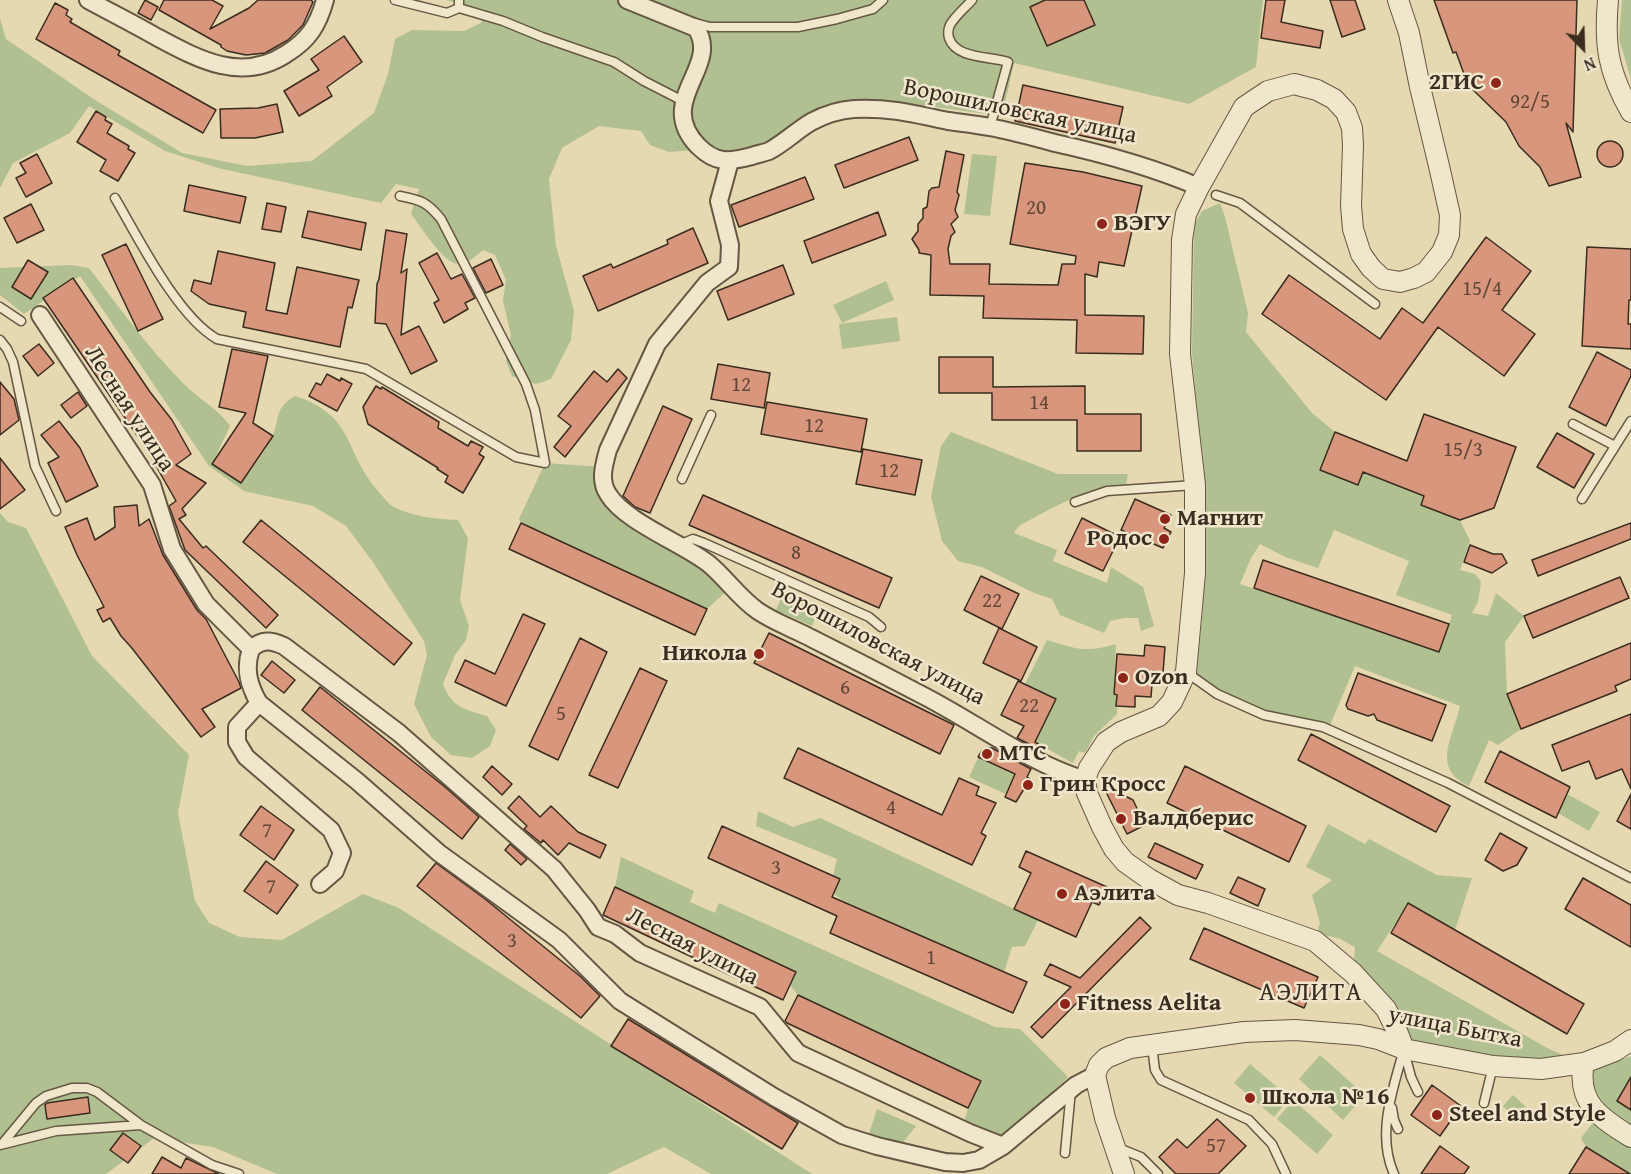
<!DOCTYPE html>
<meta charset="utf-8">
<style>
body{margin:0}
#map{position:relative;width:1631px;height:1174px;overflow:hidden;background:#e6d8b0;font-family:"Gentium Book Plus",serif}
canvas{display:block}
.north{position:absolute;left:1553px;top:18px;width:60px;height:60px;-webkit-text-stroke:4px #efe6cc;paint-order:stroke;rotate:157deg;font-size:16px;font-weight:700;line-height:24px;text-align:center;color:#3a2c1f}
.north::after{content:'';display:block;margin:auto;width:21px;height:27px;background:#3a2c1f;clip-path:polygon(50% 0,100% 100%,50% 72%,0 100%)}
</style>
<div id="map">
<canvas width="1631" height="1174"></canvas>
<div class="north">N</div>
</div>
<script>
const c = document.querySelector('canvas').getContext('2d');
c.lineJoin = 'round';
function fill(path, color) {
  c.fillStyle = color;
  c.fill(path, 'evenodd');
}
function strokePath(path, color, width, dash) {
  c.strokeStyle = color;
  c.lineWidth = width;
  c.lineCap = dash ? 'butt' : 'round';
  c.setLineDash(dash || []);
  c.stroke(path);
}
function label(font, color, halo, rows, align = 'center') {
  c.font = font + ' "Gentium Book Plus",serif';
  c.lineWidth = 5;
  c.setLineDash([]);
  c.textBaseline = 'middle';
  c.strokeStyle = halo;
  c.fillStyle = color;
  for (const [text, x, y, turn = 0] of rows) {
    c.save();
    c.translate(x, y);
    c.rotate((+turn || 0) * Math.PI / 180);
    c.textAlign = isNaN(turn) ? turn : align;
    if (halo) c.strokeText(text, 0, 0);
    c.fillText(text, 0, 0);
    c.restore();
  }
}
fill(new Path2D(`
 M446,0H1263L1256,67L1189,104L1014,63L1002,116L883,100L847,105L757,155L696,150L669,152L650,145L641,131L599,126L562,148L549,179L556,246L574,311L571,340L551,379L536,384L512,376L506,361L511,335L503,301L506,280L495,255L483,250C476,256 469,263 459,264C444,265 420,225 411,214L419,189L396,184L381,203L218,168L165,151L89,106L70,133L13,163L0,188V19L6,39L95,100L182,153L247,166L312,161L374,113L388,74L395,39L412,30L464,31L481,23L486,10Z
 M1622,0H1631V79L1619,39Z
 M972,154L997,156L990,216L964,214Z
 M1220,203L1225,217L1248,313L1246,332L1312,413L1335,432L1320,470L1357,485L1363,472L1424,496L1421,505L1460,520L1470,541L1460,570L1475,574L1481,582L1478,602L1472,613L1488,616L1496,593L1524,616L1505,642L1507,693L1521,729L1498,745L1489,740L1469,786C1430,769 1454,735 1460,706L1355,666L1328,730L1264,715L1193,677C1207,619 1204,559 1202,500L1205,492L1192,354L1194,225L1202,211ZM1334,530L1409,561L1396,595L1452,615L1439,652L1240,584L1251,558L1260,544L1285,557L1318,568Z
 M72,265L89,268C119,307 148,348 183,383C198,399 218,408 230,426L212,464L241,483C250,472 268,448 273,435C280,416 275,408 295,396C355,415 344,452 378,491C383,496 388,504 394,507C415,517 435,519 458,520L468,538L460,600L469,626L466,640L455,655L443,684C451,707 466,710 487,716L496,730L490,746L472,758L451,755L431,737L414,704L427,655L424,641L373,562L346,526L313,506L244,491L209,466L80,276L24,314L0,295V268Z
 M886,281L894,300L842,323L833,305Z
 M897,317L900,341L842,349L839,324Z
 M951,432L1058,474H1128L1126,485C1085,489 1055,506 1019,526L1014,533L1057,550L1053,561L1107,583L1111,567L1143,587L1154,626L1141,631L1138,618H1124L1110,621L1104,633L1060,615L1052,599L1034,593L982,567L958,561L942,541L931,497L941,446Z
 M545,463L603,467L608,494L732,586L707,609L521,523L519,519Z
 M0,513L8,522L26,528L92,656L189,755L178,813L195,901L209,923L240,937L282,940L363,894L399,908L812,1174H711L664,1147L607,1174H277L213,1147L154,1138L106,1174H0Z
 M783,594L819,610L812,626L776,610Z
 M1047,640C1076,649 1086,653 1116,644L1114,694L1117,697V714L1094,736L1085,753L1079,751L1073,763L1035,742L1056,699L1025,684Z
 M978,758L1014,775L1005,794L969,777Z
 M1567,794L1600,812L1589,831L1558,813Z
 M758,811L793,827L820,818L1038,920L1025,946L1012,947L1004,972L844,902L834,894L840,880L833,876L837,859L756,826Z
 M1328,824L1365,844L1369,839L1437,875L1472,878L1455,930L1408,904L1377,951L1549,1049L1573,1059L1560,1067L1404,1049L1353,973L1355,947L1340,939L1317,933L1320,923L1312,895L1332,880L1306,867Z
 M621,857L694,891L690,902L715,913L719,903L995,1027L1020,1029L1068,1077L998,1144L962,1129L968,1108L981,1081L798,995L790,985L796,972L615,887Z
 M1320,1055L1365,1095L1343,1120L1299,1079Z
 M1631,1056V1125L1607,1109L1593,1086L1592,1071Z
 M1250,1064L1290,1098L1274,1117L1234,1083Z
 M1513,1095L1526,1107L1516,1119L1503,1106Z
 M1293,1100L1333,1135L1317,1154L1277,1119Z
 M877,1109L916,1126L900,1146L869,1134Z
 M1599,1115L1631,1137V1174L1586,1147L1581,1138Z`), '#b0c090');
const building = new Path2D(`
 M145,0L158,7L151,20L138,13Z
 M164,0H212L223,6L210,29L249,8L258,0H311L313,2L303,25L288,40L265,53L246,55L227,51L221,47V45L159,10Z
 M1045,0H1084L1095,25L1047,46L1030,7Z
 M1266,0H1285L1281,22L1323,31L1320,48L1261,38Z
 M1330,0H1355L1365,29L1342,37Z
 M1434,0H1577L1573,132L1566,123L1581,177L1549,186L1540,167L1519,146L1506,122L1468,85L1456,52L1453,53Z
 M55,3L68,10L66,15L72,19L70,22L120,51L118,55L216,110L203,133L36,39Z
 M344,36L362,62L327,87L332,96L299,116L284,91L319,70L311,59Z
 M1023,85L1123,107L1115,143L1015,121Z
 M277,104L283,132L255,138H221L220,109L258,108Z
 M96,111L106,117L105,120L112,124L107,133L129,146L128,149L135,153L118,181L100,171L106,160L77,142Z
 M909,137L918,160L844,188L835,165Z
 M1597 154a13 13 0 1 1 26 0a13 13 0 1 1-26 0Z
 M946,151L964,155L957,192L959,195L955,210L958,217L951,224L955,232L951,236L948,249L950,264H990L989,284L1058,285L1062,264H1075L1076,256L1010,244L1025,163L1083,172L1142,186L1124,266L1099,262L1097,277L1085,274V315L1144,316L1143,354L1076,353L1077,320L983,318L984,296L930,295L931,255L919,253V250L912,239L918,231V224L923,218V209L927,207L929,191L932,188L939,187Z
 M37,154L52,183L26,197L16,178L26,173L20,163Z
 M805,177L814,199L739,227L731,205Z
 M189,185L246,197L240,223L184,211Z
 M267,203L286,207L281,232L262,229Z
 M31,204L44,230L17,243L4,218Z
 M308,211L366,223L361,250L302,237Z
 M878,212L886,235L812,263L804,241Z
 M693,228L708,263L598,311L583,276L611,264L613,268L668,244L667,240Z
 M386,230L407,234L401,273L407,269L401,335L419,326L437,361L411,374L386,324L375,323L377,284L379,279Z
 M1486,237L1531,271L1502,310L1535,334L1504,376L1438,327L1386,400L1262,314L1289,275L1380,339L1402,308L1423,323Z
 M126,244L163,319L138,331L102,255Z
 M1587,247L1631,249V300H1629L1628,324H1631V349L1582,346Z
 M218,251L275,263L266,310L287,314L297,267L359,280L352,308L348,307L340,347L243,327L246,312L209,304L191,291L194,280L211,284Z
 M437,253L451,279L462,274L475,298L465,303L468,309L444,323L434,303L439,300L419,263Z
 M491,259L503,285L486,293L473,268Z
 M28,260L48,272L31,299L12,287Z
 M783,265L794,294L728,320L717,291Z
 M73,278L150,392L172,420L191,454L176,465L206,483L182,509L186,515L179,519L203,548L206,546L278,615L266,628L185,550L169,506L176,501L147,450L43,298Z
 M39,344L54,363L38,376L23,356Z
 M232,349L268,356L253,423L273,436L241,483L212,464L246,413L219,407Z
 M1597,352L1631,370V376L1606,426L1569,407Z
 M939,357H993V387L1085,386V414H1141V451H1077V420H992V393H939Z
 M718,364L770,373L764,408L711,399Z
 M618,369L627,378L565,457L554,447L571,426L558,416L594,371L607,382Z
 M327,374L340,381L341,378L352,384L337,411L309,396L316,383L321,385Z
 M0,382L14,399L19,420L0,435Z
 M376,386L381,389L382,387L439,422L438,428L468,446L471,441L483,447L479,454L484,457L463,493L445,482L448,476L437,469L438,468L368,424L363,407Z
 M78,392L87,406L71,418L61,405Z
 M767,402L867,419L861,452L761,434Z
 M663,406L692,419L650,513L635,507L623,496Z
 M1424,414L1516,447L1494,508L1460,520L1421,505L1424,496L1363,472L1358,485L1320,470L1335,432L1407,461Z
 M59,421L80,448L98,486L66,502L48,463L59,457L41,435Z
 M1557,433L1594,454L1574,488L1537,467Z
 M863,449L922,460L915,495L856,484Z
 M0,458L25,490L0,509Z
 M703,495L892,578L879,608L689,525Z
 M1135,499L1171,515L1164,528L1171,532L1163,548L1121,530Z
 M137,505L139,526L149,519L163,555L197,610L206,619L239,682L241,688L202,709L215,727L201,737L131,647L121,636L110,618L103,622L97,610L104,607L77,555L65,527L87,518L95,540L115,527L114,507Z
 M1082,518L1120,537L1103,571L1065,553Z
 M261,520L412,643L394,665L243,542Z
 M521,523L707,609L695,635L509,549Z
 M1631,523V539L1538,576L1532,560Z
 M1470,545L1493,554H1502L1507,563L1492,573L1464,562Z
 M1263,560L1449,624L1439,652L1254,588Z
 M981,576L1019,594L1002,629L964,610Z
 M1620,577L1629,598L1533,638L1524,616Z
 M523,614L545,624L506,706L455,682L465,660L495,674Z
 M999,628L1037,647L1021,681L983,663Z
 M769,633L954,725L940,754L754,663Z
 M580,638L607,652L558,760L529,746Z
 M1631,643V679L1615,686L1617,691L1521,729L1507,694Z
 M1145,645L1165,647L1163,673L1153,671L1151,697L1135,696V707L1116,706L1117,695L1114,694L1117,654L1144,656Z
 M272,661L295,680L284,693L261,675Z
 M640,668L667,681L618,788L589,775Z
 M1358,673L1446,705L1432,741L1377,720L1374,714L1368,716L1348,709L1346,705Z
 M1018,681L1056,699L1035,742L1043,747L1041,750L1017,738L1024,726L1001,715Z
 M320,687L445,787L479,817L462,839L302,710Z
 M1631,714V789L1622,769L1596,779L1589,761L1562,771L1552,745Z
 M1311,734L1450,806L1436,832L1298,760Z
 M798,748L942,815L959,778L979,787L976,795L996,803L981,833L986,836L972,865L784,778Z
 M987,748H992L1031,769L1027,777L1030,779L1016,802L1005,797L1015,774L978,757L982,750Z
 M1500,751L1570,787L1556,818L1485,782Z
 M492,766L512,784L502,795L483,777Z
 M1185,766L1306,826L1289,862L1167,803Z
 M1102,784L1133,800L1145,825L1127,834Z
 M1631,794V829L1617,821Z
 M519,796L540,817L551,806L578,832L606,845L600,858L569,843L558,855L543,840L541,843L524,829L527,826L508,808Z
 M261,806L294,830L274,860L240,835Z
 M722,826L840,879L832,897L1027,982L1013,1013L830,933L837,916L708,858Z
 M1500,833L1527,848L1517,865L1503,871L1485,860Z
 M1155,843L1203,865L1196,879L1148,857Z
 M510,844L527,859L521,865L505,850Z
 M1026,851L1107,887L1099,905L1092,902L1076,937L1014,909L1031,873L1019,867Z
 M266,861L298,885L277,914L244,891Z
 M436,863L485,899L581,977L600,996L581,1018L417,886Z
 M1238,877L1265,889L1258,906L1230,893Z
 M1583,878L1631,905V947L1565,909Z
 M615,887L796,972L783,1000L603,915Z
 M1408,903L1584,1004L1567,1034L1391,933Z
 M1140,917L1151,928L1042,1038L1031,1027L1071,987L1044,975L1050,964L1080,978Z
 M1204,928L1318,977L1304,1008L1190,959Z
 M798,995L981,1081L968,1108L787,1023L785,1021Z
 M628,1019L798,1123L782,1149L611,1046Z
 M1631,1077V1110L1617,1101Z
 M1432,1085L1461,1106L1440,1136L1411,1115Z
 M88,1097L90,1113L47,1119L45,1105L47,1103Z
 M1217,1119L1246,1146L1218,1174H1176L1159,1157L1177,1139L1187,1148Z
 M123,1133L141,1146L128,1163L110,1150Z
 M1440,1146L1469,1167L1464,1174H1421Z
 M1586,1147L1630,1174H1569Z
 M162,1157L181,1168L186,1158L219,1174H152Z`);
fill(building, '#d8967d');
strokePath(building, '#3a2c1f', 1.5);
const service = new Path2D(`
 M395,0L447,13L459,8V0
 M972,0C965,8 955,16 950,25C948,29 948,34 949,38C956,59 989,56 1008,62L990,127
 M459,8L503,21L542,37L614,62L644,81L683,101
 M695,23L710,27H798L837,19L873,9L883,0
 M1216,195L1240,203L1375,304
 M115,198C139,239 177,316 217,339L366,369L516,457L545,463L535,410L526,384L441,219C427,202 421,200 400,196
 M0,307L21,321
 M0,340L7,349L13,362L35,466L56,511
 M1573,424L1615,446
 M682,479L711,415
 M1582,499L1631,421
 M1075,502L1107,491L1195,485
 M679,545L693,539L704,543L869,617L881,627
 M1186,672L1217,694L1264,715L1323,727L1448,783L1631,878
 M1152,1046L1155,1070L1161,1080L1249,1120L1272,1144L1286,1174
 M1404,1050L1411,1077L1418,1092
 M1484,1103L1493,1066
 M1392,1108L1394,1120L1398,1129
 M2,1144L36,1103L46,1096L72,1088H87L97,1092L141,1125
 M0,1145L56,1131L141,1125L212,1165L239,1174
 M1116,1147L1141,1157L1158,1174
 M1065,1153L1071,1090
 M1394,1174C1376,1134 1393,1089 1404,1049`);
const minor = new Path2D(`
 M88,0C110,12 132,23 153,35C196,58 240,84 286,54C309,40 318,25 325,0
 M627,0L696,28C722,67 654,100 698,146C716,164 729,162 752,156C757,154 764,153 769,151C784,143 796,131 811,122C824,115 839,110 854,109C888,107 915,114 948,121C962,123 975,124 989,127C1011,131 1033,137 1055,143C1105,154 1152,167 1199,187
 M730,161L719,201L730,245L729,267L707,283L657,344L608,450C604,465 599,480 608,494C625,522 682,543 709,564C726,578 739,598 758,611C774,622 794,629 811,638C849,657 886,676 924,696C978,724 1027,762 1085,780
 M40,315L152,485L172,549L206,604L251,649
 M259,703L237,727V742L246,757L331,830L342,853L335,871L320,884
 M1003,1146L970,1133L798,1053L760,1007L640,953L615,934L598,927L587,910L554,869L399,733L284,646C271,640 262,639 251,649C244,669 249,686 259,703L357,781L439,853L559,940L620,1001L774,1097L842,1135L877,1146L945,1162L963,1163L979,1160L1003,1146L1076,1085L1095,1075`);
const tertiary = new Path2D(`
 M1398,0L1409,33L1420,87L1439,166L1450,215L1449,235L1442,252L1426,272L1414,278L1400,282L1383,279L1371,268L1361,254L1353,229L1351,206L1353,145L1352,128L1346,112L1334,99L1317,90L1294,84L1268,91L1244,107L1199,187L1186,214L1182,240L1180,354L1195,485V573L1186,672L1172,702L1159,716L1121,732L1106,742L1089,768L1085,780L1087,793L1102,827L1114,849L1125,862L1149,879L1178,895L1208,903L1315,941L1353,973L1386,1009L1397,1031L1404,1049
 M1608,0C1604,45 1608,72 1631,112
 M1584,1063C1576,1102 1600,1118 1631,1137
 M1124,1174L1105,1118L1095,1075L1099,1065L1106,1058L1130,1048L1244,1032L1295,1030L1359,1035L1378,1039L1404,1049L1493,1066L1541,1069L1584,1063L1615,1051L1631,1040`);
strokePath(service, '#655743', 11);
strokePath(minor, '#655743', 20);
strokePath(tertiary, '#655743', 22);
strokePath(service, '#efe6cc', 8);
strokePath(minor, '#efe6cc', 16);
strokePath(tertiary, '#efe6cc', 20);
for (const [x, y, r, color] of [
 [1496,83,6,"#8f2418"],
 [1102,224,6,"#8f2418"],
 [1165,519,6,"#8f2418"],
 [1164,539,6,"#8f2418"],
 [759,654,6,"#8f2418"],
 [1123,678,6,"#8f2418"],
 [987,754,6,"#8f2418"],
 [1028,785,6,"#8f2418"],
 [1121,819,6,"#8f2418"],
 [1062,894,6,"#8f2418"],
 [1065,1004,6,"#8f2418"],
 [1250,1098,6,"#8f2418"],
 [1437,1115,6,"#8f2418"]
]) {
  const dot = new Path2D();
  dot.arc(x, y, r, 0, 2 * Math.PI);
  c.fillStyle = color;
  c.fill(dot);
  strokePath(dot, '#efe6cc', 2);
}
label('21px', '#624636', null, [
 ["92/5",1530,103],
 ["20",1036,209],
 ["15/4",1482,290],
 ["12",741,386],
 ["14",1039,404],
 ["12",814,427],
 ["15/3",1463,451],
 ["12",889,472],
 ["8",796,554],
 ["22",992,602],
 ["6",845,689],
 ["22",1029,707],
 ["5",561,715],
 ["4",891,809],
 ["7",267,832],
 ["3",776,869],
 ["7",271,888],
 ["3",512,942],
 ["1",931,959],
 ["57",1216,1147]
]);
label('bold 24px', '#3a2c1f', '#efe6cc', [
 ["2ГИС",1484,83,"right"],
 ["ВЭГУ",1114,224],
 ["Магнит",1177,519],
 ["Родос",1152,539,"right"],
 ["Никола",747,654,"right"],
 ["Ozon",1135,678],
 ["МТС",999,754],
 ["Грин Кросс",1040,785],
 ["Валдберис",1133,819],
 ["Аэлита",1074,894],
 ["Fitness Aelita",1077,1004],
 ["Школа №16",1262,1098],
 ["Steel and Style",1449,1115]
], 'left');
label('24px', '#3a2c1f', '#efe6cc', [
 ["Ворошиловская улица",1020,112,12],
 ["Лесная улица",129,409,57],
 ["Ворошиловская улица",878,644,28],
 ["Лесная улица",692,947,27],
 ["улица Бытха",1455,1028,11]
]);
c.letterSpacing = '1.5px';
label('26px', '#3a2c1f', '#efe6cc', [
 ["АЭЛИТА",1311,993]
]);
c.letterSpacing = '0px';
</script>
